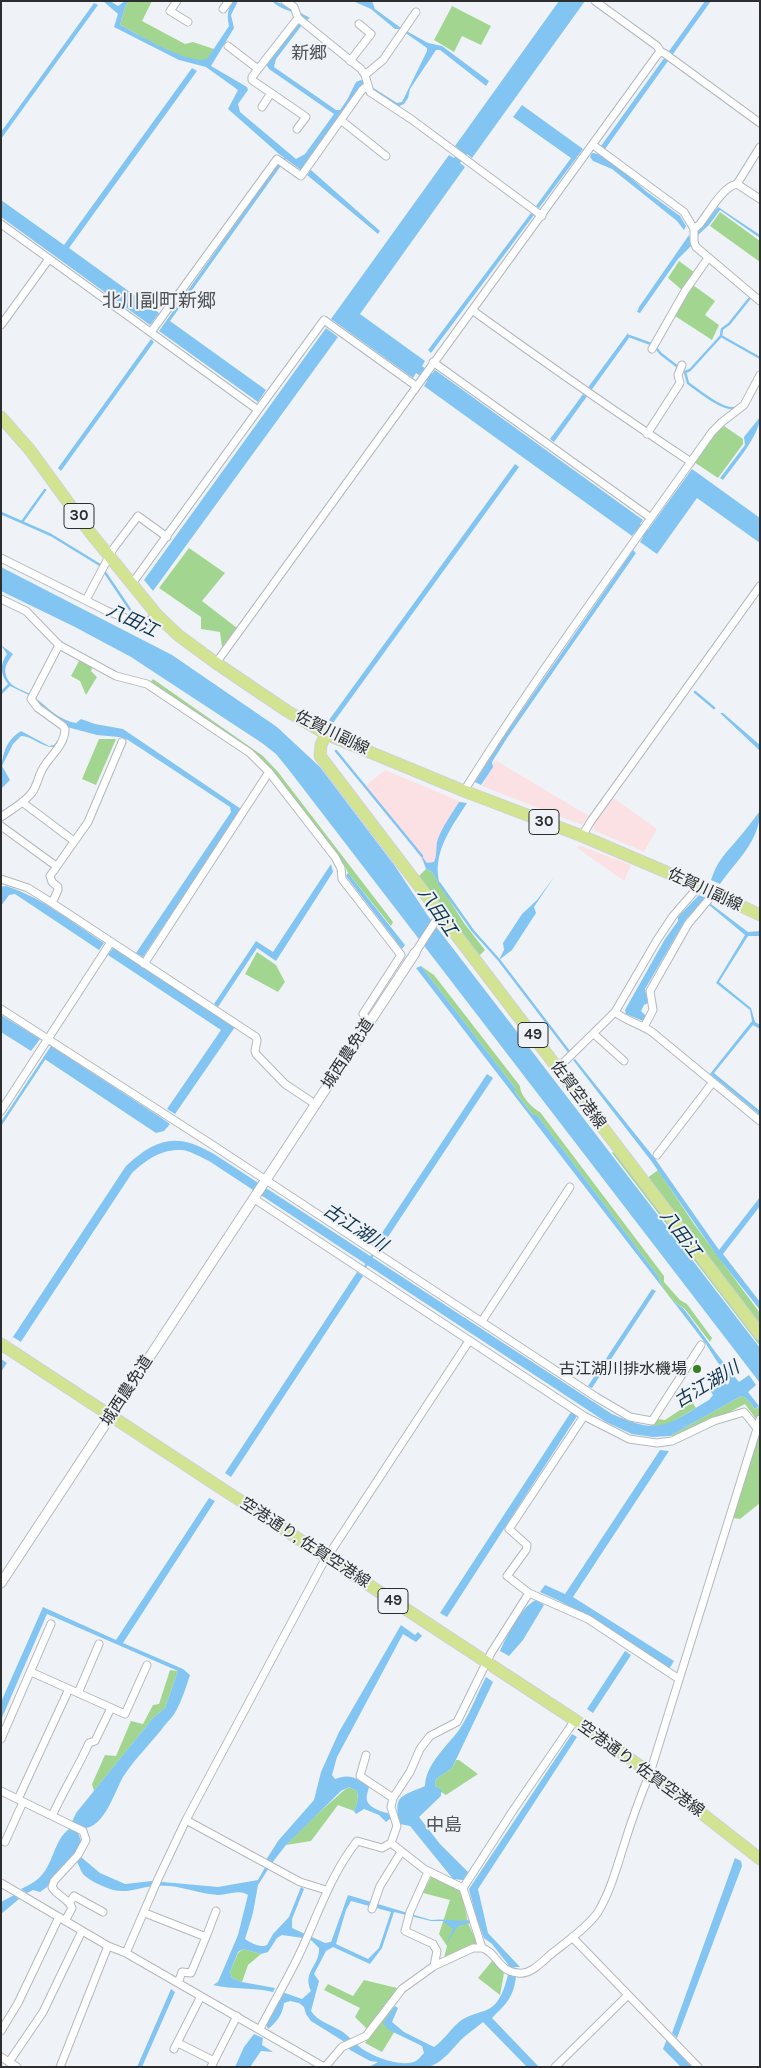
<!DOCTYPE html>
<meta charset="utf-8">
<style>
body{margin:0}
#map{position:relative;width:761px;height:2068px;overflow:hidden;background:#eff3f7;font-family:Karla,sans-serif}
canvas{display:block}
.frame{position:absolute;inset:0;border:2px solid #2c2e2f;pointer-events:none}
</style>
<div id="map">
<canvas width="761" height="2068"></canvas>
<div class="frame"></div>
</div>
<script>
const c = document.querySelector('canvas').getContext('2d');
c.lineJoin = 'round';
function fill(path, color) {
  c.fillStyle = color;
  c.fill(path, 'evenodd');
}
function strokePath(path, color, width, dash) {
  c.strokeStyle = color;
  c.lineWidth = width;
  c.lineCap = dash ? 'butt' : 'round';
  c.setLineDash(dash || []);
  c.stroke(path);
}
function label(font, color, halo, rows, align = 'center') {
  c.font = font + ' Karla,"Noto Sans JP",sans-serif';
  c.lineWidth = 4;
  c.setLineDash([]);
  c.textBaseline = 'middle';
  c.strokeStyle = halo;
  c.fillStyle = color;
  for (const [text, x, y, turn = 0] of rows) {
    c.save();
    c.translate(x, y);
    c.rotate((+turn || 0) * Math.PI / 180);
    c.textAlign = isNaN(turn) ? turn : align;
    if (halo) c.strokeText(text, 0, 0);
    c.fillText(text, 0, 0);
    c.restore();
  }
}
fill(new Path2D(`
 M495,760L589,816L582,825L482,786Z
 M385,770L464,803L443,837L435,866L428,869L404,833L365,786Z
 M611,796L657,829L644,852L593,830L594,820Z
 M581,846L631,865L624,881L576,847Z`), '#fce1e4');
fill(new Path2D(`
 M129,1H152L142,21L185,44L193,42L214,49L207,60C187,65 138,34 120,25L125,7Z
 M452,6L491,26L481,45L462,36L454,52L434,40Z
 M720,212L760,241V262L710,226Z
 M679,261L694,272L682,290L668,278Z
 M693,285L715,301L705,315L719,325L712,340L675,316Z
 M724,426L743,439V444L718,478L694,462L716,433Z
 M189,548L225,573L202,601L237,628L222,647L220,632L201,629V617L159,588Z
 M80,659L93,665L91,671L97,677L86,695L80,681L71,676Z
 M153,679L263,756L278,772L393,922L391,926L348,873L345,866L270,768L257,755L150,683Z
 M99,739H116L96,785L82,779Z
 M426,869L432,872L464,923L485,950L476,959L458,926L418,877Z
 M257,952L276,965L285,982L278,992L245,974Z
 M421,966L434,975L520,1086C520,1095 532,1108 540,1112L664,1276V1282L680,1300L687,1304L712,1338L710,1342L684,1308C673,1304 661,1287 658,1276L537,1115H533L515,1092V1088Z
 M615,1150L760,1338V1346L612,1153Z
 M658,1170L694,1224L760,1313V1326L646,1179Z
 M741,1396L746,1398L755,1409L760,1406V1413L756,1419L745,1404L720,1417H714L674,1436H670Z
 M692,1402L696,1408L667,1425L649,1427L657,1419L665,1420Z
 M760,1430V1503L740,1519L733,1518Z
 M170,1670L178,1671L165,1708L153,1718L94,1791L92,1784L105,1755L116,1756L131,1721L143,1724L153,1705L159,1704Z
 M456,1760H459L478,1774L446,1795L441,1792V1789L435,1786L436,1779L452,1768Z
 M349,1787L357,1791L358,1800L354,1811L338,1805L311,1841L286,1845C301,1829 317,1814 333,1800C339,1795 342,1791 349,1787Z
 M431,1877L455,1884L461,1889L468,1923L477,1943L444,1958L447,1946L439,1934L450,1900L423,1893Z
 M492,1961L504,1973L500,1995L478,1978Z
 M364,1980L397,1988L387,2003L395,2008L387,2022L395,2031L382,2052L365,2043L371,2033L355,2017L360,2008L324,1990L328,1984L353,1996Z`), '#a2d690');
fill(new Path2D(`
 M243,1949L261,1954L248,1965L242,1982L232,1978L230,1972L238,1953Z`), '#9ed68a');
fill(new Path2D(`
 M103,1H110L118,6L125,1H129L125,7L120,25C138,34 188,65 207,59L229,26C227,16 227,10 233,1H238L231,15L234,28L211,66L247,87L248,90L238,104L240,112L296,159L305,154L334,114L269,69L266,64L294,27H296L304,19C295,10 281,11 272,1C279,1 303,14 310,18L305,21L276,59L274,67L336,110H340L347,100L356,82L361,80L397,103L402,102L427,51V48L400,29H395L371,9L353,1H372L375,9L401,28L428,43L442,46L489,81L486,86L440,50H436L410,89L408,98L404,104L397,107L363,84L304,168L301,170L279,154L228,109L238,90L206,67L179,60L114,27L118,14Z
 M559,1H585L472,158L467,154L460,163L465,167L360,314L425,361L422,366L432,374L435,370L643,520L640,524L648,530L692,469L760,518V543L697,498L657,554L640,542L643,537L636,531L632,536L424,386L427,381L416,373L413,378L331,319L449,155L454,158L460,150L455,146Z
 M705,1H711L605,149L601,146Z
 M94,3L98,5L1,139V132Z
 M192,68L197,71L69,248L159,313L150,325L1,217V200L64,245Z
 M522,105L583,149L539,208L536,206L571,158L513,117Z
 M592,153L598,154L622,170L647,192L680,216L686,226L684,230L677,221L612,169L593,161L590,157Z
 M277,165L280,167L170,321L266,390L258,402L159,331Z
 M311,170L380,231L378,234L307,175Z
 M718,207L760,235V238L720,210L709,225L697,236V233Z
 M531,213L534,215L431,353L428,350Z
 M689,235L691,246L678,259L640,313L637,312L639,307Z
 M326,328L338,337L153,591L144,580Z
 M628,333L629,338L554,442L550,439Z
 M151,339L154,342L61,471L58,468Z
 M760,417C760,435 734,465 723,480L720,478L745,445L744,437Z
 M515,464L519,467L333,723L329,720Z
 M633,550L636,553L507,738L492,762L493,767L481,785L475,782L504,736Z
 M1,567L172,655L277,727L320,767L395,866L428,916L760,1348V1383L289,770L276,754L262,743L131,657L75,627L1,591Z
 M1,645L13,654C9,660 3,667 6,675C9,687 21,689 30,694C45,704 57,720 76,723L81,719L95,724L123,729L241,809L143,957L136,953L231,812L230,807L128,740L119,737L97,735L67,727L54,747C42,748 33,736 21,736L13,744L2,766L10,780L1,789C1,766 0,744 21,731L49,746L54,745L58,740L66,723L43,709L29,695L10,686L1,695V691L8,684C0,674 0,664 7,654Z
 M720,713H723L760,745V751Z
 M459,802L467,803C451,828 431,854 440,885L432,872L426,869L421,855L427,863L434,862C437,855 436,849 437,842C441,828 452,814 459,802Z
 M760,811C760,841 736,861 720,884L711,880C717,861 725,854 737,840C745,831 752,821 760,811Z
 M331,864L333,872L276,961L257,948L218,1007L214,1004L256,941L273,952Z
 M348,873L405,945L402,949L346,876Z
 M554,877L534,907L536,913L512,950L499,960L504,950L503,943L522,914L537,900Z
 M6,886C41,897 73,923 104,943L99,950L15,894L9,895L1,906V887Z
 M699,895L706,898L686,919L645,989L648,1003L644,1005L641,1011L646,1016L643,1021L626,1014L625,1010L665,939L678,921V917Z
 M711,904L748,932L760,931V936H748L719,982L751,1008L755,1022L760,1025V1029L753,1025L714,1073L760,1111V1115L710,1074L752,1021L750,1010L716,983L745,935L709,905Z
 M113,948L235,1027L175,1114L167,1109L221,1030L108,955Z
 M421,966L515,1088V1092L533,1115H537L658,1276C661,1287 673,1303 683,1308C702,1333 719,1358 739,1382L749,1375L756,1385L748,1392L759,1406L755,1409L746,1398L741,1396L670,1436L653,1437L632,1434L606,1422L209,1161C201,1157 190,1151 182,1150C161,1149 146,1160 132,1173L1,1372V1355L126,1166C156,1138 177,1132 214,1154L612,1414C660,1436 667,1425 709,1400L713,1395L710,1390L724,1381L727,1385L729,1383L730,1379L716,1360L706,1344L416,968Z
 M1,1015L40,1039L31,1051L1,1032Z
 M51,1046L160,1117L170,1124L164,1131L156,1133L43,1058Z
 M575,1059L656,1160L719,1250L760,1197V1206L723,1254L760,1302V1310L718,1257L652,1162L573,1060Z
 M487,1074L493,1078L380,1249L374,1245Z
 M357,1272L363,1276L231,1477L225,1473Z
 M652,1289L656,1291L592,1388L588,1386Z
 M571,1412L577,1416L447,1617L440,1613Z
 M660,1450L669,1451L573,1597L674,1661L669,1669C627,1642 587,1612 540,1592L545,1585L565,1594Z
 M209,1498L215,1501L123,1643L183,1669L190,1675C186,1687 182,1700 176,1711C173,1717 166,1723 162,1729C149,1745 134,1760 123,1777C115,1791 103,1831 82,1828L78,1833L82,1843L79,1858L81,1857L100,1873L125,1884L152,1881L218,1887L258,1880L268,1862L266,1860L278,1841L314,1800L321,1772L339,1732L401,1625L415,1635L418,1632L422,1636L416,1642L403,1634L337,1757L332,1775L335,1779C350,1773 357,1778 369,1787C368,1791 366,1796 367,1800C368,1807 381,1812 388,1813L391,1818L386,1822L379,1815L364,1809L356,1814L354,1811L358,1800L357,1791L349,1787L341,1791L286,1845L272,1863L258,1885L253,1913L245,1939C251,1943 260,1948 267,1945L273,1934L289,1917L301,1887L304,1889L292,1919V1928L325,1943L331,1942L348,1895L431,1920C444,1918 456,1922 470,1920L471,1923L458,1926L446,1944L453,1929L443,1921H431L394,1912L382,1948L370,1964L333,1947L326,1951L314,1974L319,1981L311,2011C317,2021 333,2026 343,2032C350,2037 354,2043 361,2048C374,2057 401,2068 416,2061C419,2059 421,2056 424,2053L422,2046L389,2030L383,2023L395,2006L398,2008L392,2022L404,2032L434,2047C444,2040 450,2030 459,2022C466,2016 475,2014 484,2011C502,2006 506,1982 510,1967L492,1944L484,1938L476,1917L469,1889L572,1734L577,1737L478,1889L488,1933L520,1967H514L512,1974L516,1977C513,1998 507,2003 492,2018L539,2067H527L483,2022C477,2027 470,2032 464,2037C453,2047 443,2064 427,2067H369L378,2062L370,2061L350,2050L343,2041L311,2021L306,2014L304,2007L299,2003L290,2001L284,2003C283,2014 276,2023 268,2029L266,2024L281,1998L280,1994L285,1993L302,1999L311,1991C302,1971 320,1966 319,1948L310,1939L282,1935L277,1938L268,1952L261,1954L243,1949L238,1952L230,1972L232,1978L242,1982L275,1988L273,1992C253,1987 233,1990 213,1985L218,1982L238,1935L248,1895C238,1889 229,1895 218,1895C199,1894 177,1884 158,1886C142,1886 129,1894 113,1890C102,1886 91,1882 83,1874C79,1868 79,1862 73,1858L53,1876L47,1887L40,1892L33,1890L27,1893L21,1889C27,1886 33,1883 38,1879C54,1865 53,1841 69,1829H72V1822L76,1813L153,1718L165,1708L178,1671L47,1614L1,1720V1702L43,1607L116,1640ZM351,1901L391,1912L379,1948L368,1959L336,1944L346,1910Z
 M536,1600L544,1605L523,1640L509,1656L500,1651C508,1634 519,1609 536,1600Z
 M625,1651L631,1655L593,1713L587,1709Z
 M486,1677L493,1682L452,1768L436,1779L435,1786L441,1789V1796L419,1817L440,1844L468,1872L463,1880L453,1879L410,1826L400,1824C393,1795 400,1797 425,1786C425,1765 447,1746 459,1730C470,1714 477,1694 486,1677Z
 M735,1858L741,1861L742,1866L677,2038L672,2033Z
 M14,1895L19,1899L1,1914V1902Z
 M171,1989L175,1992L142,2067H137Z
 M254,2034L263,2038L262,2045L273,2052L261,2051L250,2067H235L244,2047Z
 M667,2039L674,2045L675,2049L692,2067H681L663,2049Z`), '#82c4f2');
fill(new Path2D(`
 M13,1337L21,1342L7,1363L1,1359V1355Z`), '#eff3f7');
strokePath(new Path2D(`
 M279,166L285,158
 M629,336L651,344
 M721,336L760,358
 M656,348L661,354L678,367
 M685,372L690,370L721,336L722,329L729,324L749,299
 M685,372L688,383C698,390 723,411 735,408
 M1,513L51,535L100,565L131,611
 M22,522L45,490
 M695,692L714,708
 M336,751L422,856
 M439,883L473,931L499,960L570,1053
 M1,1124L44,1059
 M365,1267L372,1256`), '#82c4f2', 2.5);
const minor = new Path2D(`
 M177,1L170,11L188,22
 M285,1L294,7L298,18L361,69L365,75L370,92L411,119L542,216
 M595,1L657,46L661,52
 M223,9L229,1
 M228,46L258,69
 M350,61L371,34L359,24
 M365,75L383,60L416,12
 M262,107L271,93
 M342,121L386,156
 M297,129L306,117L252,80V77L298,18
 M593,145L684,212L694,229V242L696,247L760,301
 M737,184L760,199
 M1,224L258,410L324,320L416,386
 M694,229L699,225C708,214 723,186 737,184L760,147
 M472,310C544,362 617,413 691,462
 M1,325L49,259
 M151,332L277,159L301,176L362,90L368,85
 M652,349L685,291L708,258
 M433,362L651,518
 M647,434L680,383L678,375L682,365
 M1,558L107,611L139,623H146L157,615
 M131,585L258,410
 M1,599L26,611L59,645L116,676L147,684L250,753L269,772L335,857L341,868L342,879L401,955L363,1014L369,1022
 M86,600L113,549L138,516L167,537
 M216,663L658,54L661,52L664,53L760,123
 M122,742L88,822L50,876L52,882L58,887V890L52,903L256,1037L257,1040L255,1051L256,1054L285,1084L315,1104
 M464,791C541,668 628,551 712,432L722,422L744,405L760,375
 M22,802L74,841
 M1,817C11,810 22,804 30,795C37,788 37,779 42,770C49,756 65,746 65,729L63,726L38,708L31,699L59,645
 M1,826L56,866
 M582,836L591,821L760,586
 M1,879L28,888L52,903
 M415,953L440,914
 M144,964L269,772
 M1,1009L208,1142L596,1397L630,1417L652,1421L701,1345
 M615,1012C626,1021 640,1024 652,1032L760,1121
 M644,1027L653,1010L650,991L688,924L714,893
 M594,1034L624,1061
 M558,1068L615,1012L657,940L673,916L699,886
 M1,1111L111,942
 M657,1155L713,1082
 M253,1198L584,1416L629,1439L657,1443L672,1441L714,1421L744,1412L756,1427
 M482,1321L570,1187
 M529,1593L507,1576L526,1550L527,1545L509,1529L584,1416
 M31,1672L125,1714L147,1665
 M78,1693L99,1644
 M1,1739L51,1624
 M366,1755L360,1776L393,1798
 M1,1791L83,1831L86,1840L78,1855L54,1881L52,1887C57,1896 68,1898 72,1908L65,1921
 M18,1799L69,1689
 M52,1816C63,1791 78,1768 89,1743L95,1741L111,1708
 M186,1820L300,1882L326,1890
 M5,1842L23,1802
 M391,1843L397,1826L391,1807L393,1798L410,1772L420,1749L430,1736L457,1722L491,1653L529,1593L588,1619L679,1679
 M428,1872L410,1912L405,1931L433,1944L437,1951L434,1966
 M1,1883L108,1946
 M463,1888L514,1809L575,1720
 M70,1902L74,1896L103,1912
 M372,1909L380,1886L401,1852
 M145,1913L206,1937L191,1973L182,1972L178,1983
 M206,1937L216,1911
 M572,1937L698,2067
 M126,1953L158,1879L186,1820L322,1565L469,1341
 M260,2029C272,2005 286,1982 298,1957C317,1918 329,1877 357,1841L382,1848L391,1843L424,1869L463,1888L482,1948C498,1953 497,1971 518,1973C530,1975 541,1963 550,1955C565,1943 588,1927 598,1912C610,1892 616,1870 623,1848C631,1822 640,1797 650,1773L760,1419
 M1,2031L18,2003L59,1917
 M178,2043L214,2061
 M174,2049L201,1996
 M1,2057L17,2067
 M9,2062L43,2012L82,1931
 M60,2067L108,1946L126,1953L178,1983L324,2067
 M211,2067L237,2016
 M325,2067L342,2047L366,2036L402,1989L434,1966L473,1948H482
 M555,2067L628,1995`);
const tertiary = new Path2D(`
 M1,1583L415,953`);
const primary = new Path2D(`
 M1,417L30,450L89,531L157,615L178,635L216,663L287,711L326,734L464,791L582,836L699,886L760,915
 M326,734L321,745L320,756L760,1334
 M1,1344L575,1720L650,1773L760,1859`);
strokePath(minor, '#b4b8bc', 9);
strokePath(tertiary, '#b4b8bc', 11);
strokePath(primary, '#d1d1d1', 13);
strokePath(minor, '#fff', 7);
strokePath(tertiary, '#fff', 9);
strokePath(primary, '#d2e492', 11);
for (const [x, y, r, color] of [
 [697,1369,5,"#377e23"]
]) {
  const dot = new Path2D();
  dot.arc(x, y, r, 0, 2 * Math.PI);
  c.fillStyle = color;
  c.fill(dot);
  strokePath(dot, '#eff3f7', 2);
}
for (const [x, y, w] of [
 [79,516,30],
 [544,822,30],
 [533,1035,30],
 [393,1601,30]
]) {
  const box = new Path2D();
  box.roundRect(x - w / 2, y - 12.5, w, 25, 4);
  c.fillStyle = '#eff3f7';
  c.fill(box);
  strokePath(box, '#2c2e2f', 1);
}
label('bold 15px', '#2c2e2f', null, [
 ["30",79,516],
 ["30",544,822],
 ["49",533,1035],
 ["49",393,1601]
]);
label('16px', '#2c2e2f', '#eff3f7', [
 ["佐賀川副線",332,733,26],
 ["佐賀川副線",705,890,25],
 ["城西農免道",348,1054,-57],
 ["佐賀空港線",578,1095,53],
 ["城西農免道",127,1391,-57],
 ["空港通り, 佐賀空港線",305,1543,33],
 ["空港通り, 佐賀空港線",641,1769,36]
]);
label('16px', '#2c2e2f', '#eff3f7', [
 ["古江湖川排水機場",687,1369]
], 'right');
label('18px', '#4f5256', '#eff3f7', [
 ["新郷",309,54],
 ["中島",444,1826]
]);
label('italic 18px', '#0f354c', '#eff3f7', [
 ["八田江",132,621,25],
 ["八田江",437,912,56],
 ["古江湖川",355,1228,33],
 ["八田江",680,1234,53],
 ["古江湖川",707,1385,-31]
]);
label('19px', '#4f5256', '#eff3f7', [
 ["北川副町新郷",159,302]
]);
</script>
